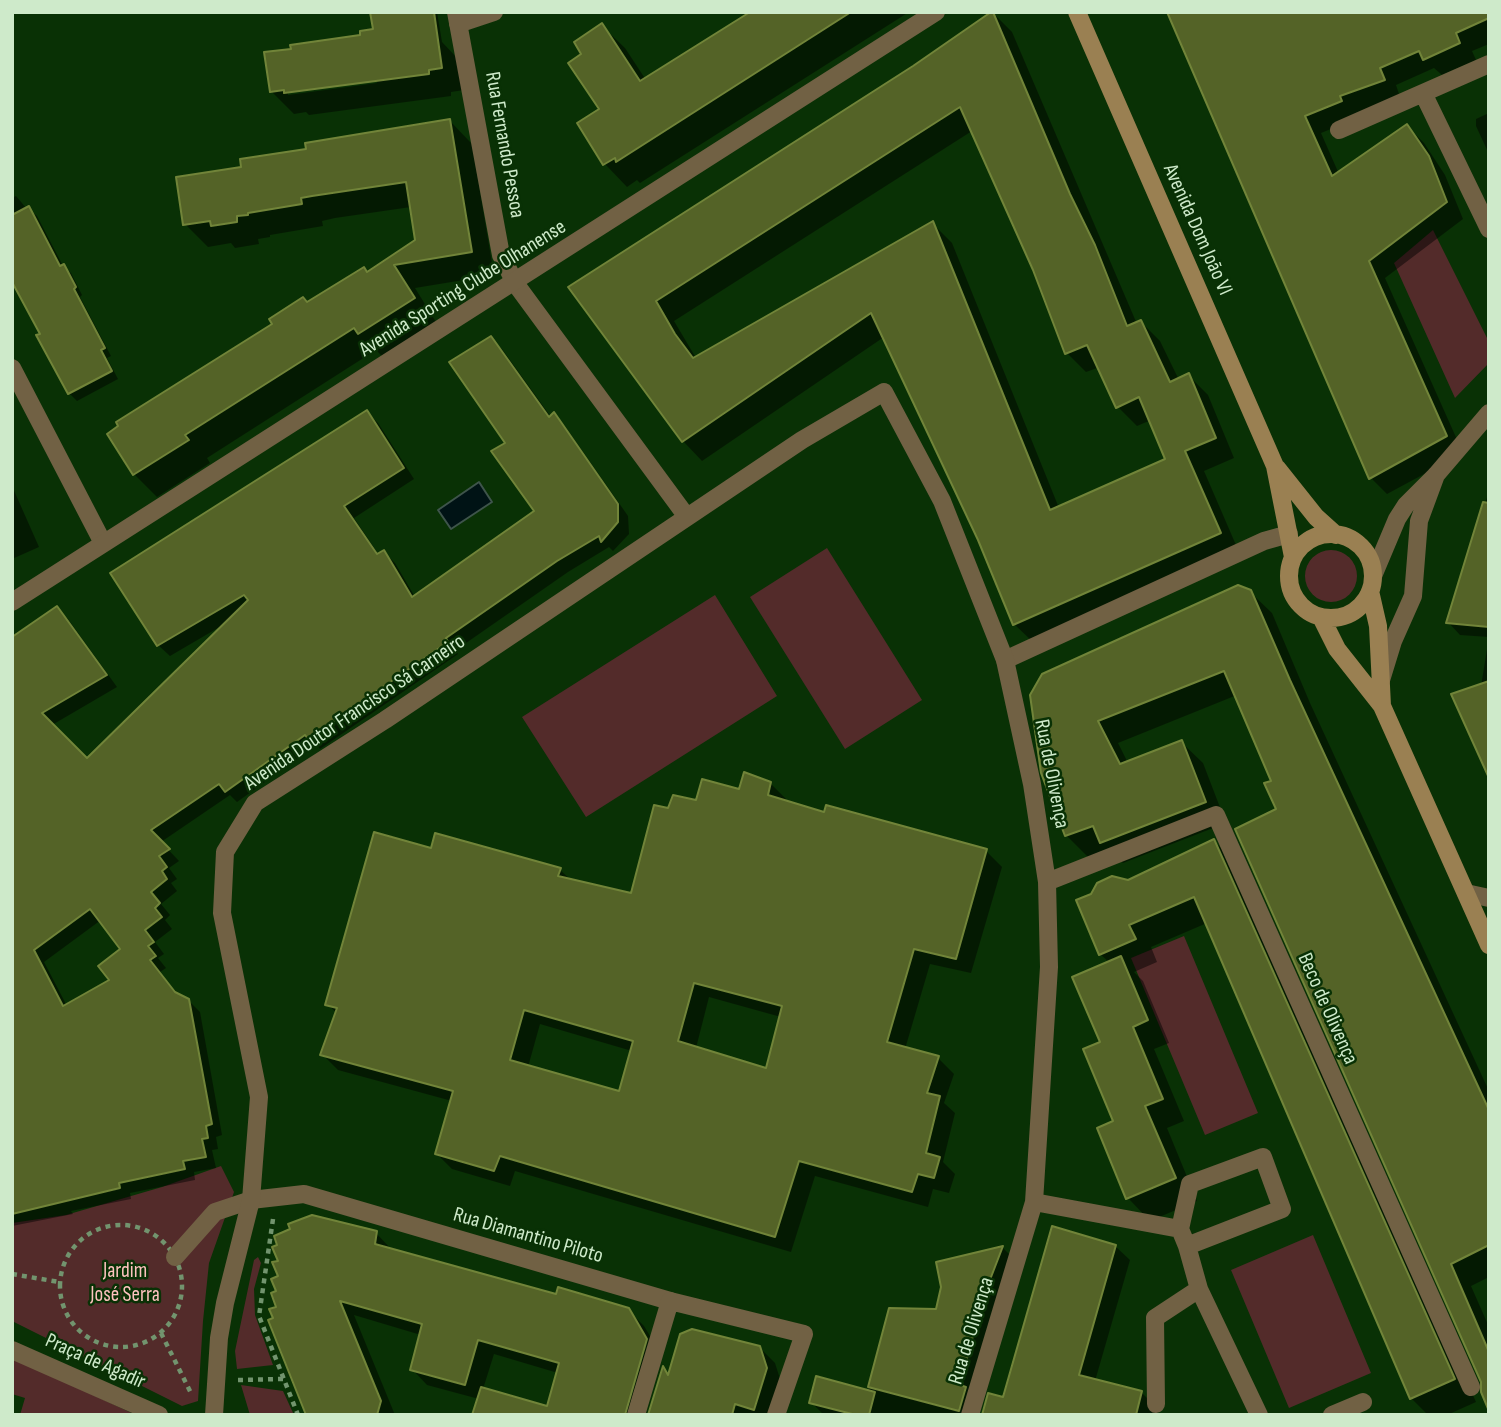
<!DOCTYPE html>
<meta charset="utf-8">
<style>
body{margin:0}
#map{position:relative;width:1501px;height:1427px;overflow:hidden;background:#093105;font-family:"Sofia Sans Condensed",sans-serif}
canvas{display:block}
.frame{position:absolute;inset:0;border:14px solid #ceeaca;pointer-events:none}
</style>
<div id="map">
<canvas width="1501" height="1427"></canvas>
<div class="frame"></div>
</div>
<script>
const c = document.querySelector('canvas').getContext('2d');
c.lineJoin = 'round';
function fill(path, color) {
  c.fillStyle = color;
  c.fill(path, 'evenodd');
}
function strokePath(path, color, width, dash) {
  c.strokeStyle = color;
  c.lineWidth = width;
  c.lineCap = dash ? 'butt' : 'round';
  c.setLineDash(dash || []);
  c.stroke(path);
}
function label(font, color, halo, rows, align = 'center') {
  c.font = font + ' "Sofia Sans Condensed",sans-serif';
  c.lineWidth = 5;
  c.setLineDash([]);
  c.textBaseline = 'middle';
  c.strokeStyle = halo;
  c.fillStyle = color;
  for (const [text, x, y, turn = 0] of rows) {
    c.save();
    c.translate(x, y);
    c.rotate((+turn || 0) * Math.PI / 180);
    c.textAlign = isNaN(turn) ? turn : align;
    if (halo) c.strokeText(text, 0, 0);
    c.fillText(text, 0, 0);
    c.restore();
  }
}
fill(new Path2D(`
 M1433,230L1489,342V363L1455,398L1394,263Z
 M827,548L922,700L845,749L750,597Z
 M1305 576a26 26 0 1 1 52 0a26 26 0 1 1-52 0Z
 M715,595L777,696L586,817L522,717Z
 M1184,936L1258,1113L1205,1135L1131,958Z
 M221,1166L234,1192L209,1263L203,1321L198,1401L182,1406L12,1321V1223L66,1215L162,1187Z
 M1313,1235L1371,1373L1289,1408L1231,1270Z
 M258,1257L261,1263L254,1289L255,1315L273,1365L237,1369L235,1351L254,1260Z
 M12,1357L136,1415H20L25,1398L12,1394Z
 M241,1385L283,1391L294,1415H250Z`), '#532b2a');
const water = new Path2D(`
 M479,482L492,502L451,529L438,510Z`);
fill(water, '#001315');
strokePath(water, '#3e544b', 2);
fill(new Path2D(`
 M372,12H437L442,42L459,60L464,90L451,92V96L391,104L309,115L306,112L294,114L271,91L375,31ZM376,80L377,83L288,95V91Z
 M753,12H909L640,183L637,180L627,187L605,164L579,124L601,110L584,55L602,26L625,48L646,80Z
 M1169,12H1489V44L1472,51L1476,60L1442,75L1434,68L1396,85L1400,97L1356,113L1358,118L1321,133L1339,174L1407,126L1424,143L1445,175L1463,219L1385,278L1463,453L1387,494L1371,478Z
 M993,13L1012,32L1137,324L1141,322L1160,341L1179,380L1188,375L1208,395L1234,458L1204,471L1239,552L1034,643L1014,624L980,539L884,337L702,461L683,441L570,287L914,67ZM972,131L1035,270L1067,353L1086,372L1100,367L1118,407L1137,426L1151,420L1167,460L1059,508L952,243L933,224L696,358L674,321Z
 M1489,113V154L1476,126V119Z
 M450,121L472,144L494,275L415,288L436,322L382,356L376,350L207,458L210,463L157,497L134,474L307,303L368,273L417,241L411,207L335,218L322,221L323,226L270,235V237L258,239L259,244L235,248L231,243L208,247L185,224L243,168L308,151Z
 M16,196L27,209H29L37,216L63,266L71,273L82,295L80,297L111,356L107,358L118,379L77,401L69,393L42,334L12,282V198Z
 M491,338L502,349L551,417L554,415L565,426L628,516L629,534L613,551L609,547L568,572L456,650L458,654L320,749L317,745L237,802L230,795L161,842L179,861L169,868L177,879L171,883L177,891L161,904L170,915L165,920L172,929L155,942L164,954L158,958L166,968L160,972L178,996L188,1000L200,1012L222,1135L216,1137L218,1149L212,1150L216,1168L194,1172L195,1180L130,1193L131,1199L71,1211L73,1214L12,1226V639L57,608L68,619L117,687L52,725L87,760L223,625L170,656L158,645L367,412L378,423L414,479L354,518L379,555L384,552L395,563L415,597L536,512L508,443ZM101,920L123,949L112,980L67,1006L44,962Z
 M12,486L39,547L12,559Z
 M1489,491V774L1481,686L1489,637L1460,635L1448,622Z
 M1250,592L1272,613L1310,703L1489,1091V1277L1471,1286L1489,1327V1401L1274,782L1237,695L1118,743L1128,763L1181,742L1203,763L1226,823L1123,863L1108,849L1088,857L1067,836L1043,773L1032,695Z
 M770,783L786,799L785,802L825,814L986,851L1002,867L971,973L930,964L905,1049L938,1058L954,1074L944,1103L955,1113L943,1162L955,1174L949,1193L933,1189L928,1207L815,1176L791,1252L515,1171L510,1186L452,1169L437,1154L452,1101L338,1070L322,1054L337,1013L327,1004L432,850L560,870L571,880L632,895L669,810ZM709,997L781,1017L767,1070L696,1048ZM540,1024L632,1051L620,1093L528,1067Z
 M1214,841L1236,863L1476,1402L1447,1415H1428L1411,1398L1207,923L1151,947L1157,962L1134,972L1143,981L1169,1043L1154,1049L1184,1121L1167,1128L1197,1201L1150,1221L1128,1198L1102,1043L1110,963L1100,954L1128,882Z
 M376,1233L392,1250L558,1296L628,1310L644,1326L662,1356L644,1415H474L479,1399L427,1385L412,1369L421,1335L354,1315L395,1415H308L270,1321ZM494,1354L558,1373L548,1408L483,1389Z
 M1115,1246L1130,1260L1095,1381L1141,1392L1155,1406L1153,1415H984L1004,1399Z
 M1003,1248L1017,1262L977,1415H824L811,1402L868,1392L890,1310L937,1311L943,1287L938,1263Z
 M759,1347L775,1363L782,1385L772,1415H650L663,1369L670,1376Z`), '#0007');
const building = new Path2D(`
 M370,12H434L442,68L429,70V74L368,82L284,93V90L270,92L264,52L291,49L290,45L360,35V31L373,29Z
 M750,12H851L616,162L615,158L603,165L577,123L599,109L568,63L581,54L574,42L602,23L640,81Z
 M991,12H993L1070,194L1095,245L1127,326L1141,320L1170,382L1189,373L1216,438L1185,451L1221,533L1013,625L978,540L871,313L682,442L568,287L913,66ZM960,107L1033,270L1065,354L1087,345L1116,408L1139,397L1165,459L1050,510L933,221L693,358L675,334L656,301Z
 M1167,12H1489V18L1456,33L1460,43L1423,60L1419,51L1380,68L1385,80L1340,96L1342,101L1305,116L1332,176L1407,124L1429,156L1447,202L1369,261L1447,436L1369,479Z
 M450,119L472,252L394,265L415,298L358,334L354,328L185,435L189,440L133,475L107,434L118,426L116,422L272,324L269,319L303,297L307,302L364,267L367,272L415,240L406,182L312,196L301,198L302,204L248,213V215L237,216V222L211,226L210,221L183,225L176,177L241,167L240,159L306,149L305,143Z
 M29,206L60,266L64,264L76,287L74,289L105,348L101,350L112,371L68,394L36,335L40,334L12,282V215Z
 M491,336L549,417L554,412L618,504V522L601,542L599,536L557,561L446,638L448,642L308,739L305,735L225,792L219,784L151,830L170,849L159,856L167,867L162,871L167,879L151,892L160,903L155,908L162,917L145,930L154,942L148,946L156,956L150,960L175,992L189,999L212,1124L206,1126L208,1138L202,1139L206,1157L183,1161L185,1169L119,1183L120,1188L12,1214V637L57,606L107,675L42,713L87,758L248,600L244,595L157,646L110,573L367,410L404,468L344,506L377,554L384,550L412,597L534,511L491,451L505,443L449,362ZM90,909L120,949L98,966L109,980L63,1006L34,950Z
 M1483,502L1489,503V627L1446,623Z
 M1238,585L1251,590L1290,680L1489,1110V1245L1451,1264L1489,1352V1411L1481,1392V1382L1235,829L1276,809L1264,783L1271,781L1224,671L1098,721L1120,764L1182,740L1206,802L1100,843L1093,826L1065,836L1041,773L1030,695L1042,674Z
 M1489,681V778L1451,694Z
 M744,772L771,782L768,795L824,812L826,805L987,849L956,959L914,949L887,1042L939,1056L927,1093L940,1096L926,1153L940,1157L934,1178L918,1174L912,1192L799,1161L775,1237L500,1156L494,1171L435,1154L453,1091L320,1055L337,1008L325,1005L374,832L431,848L435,833L561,868L558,876L631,893L654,805L668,808L673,795L696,800L702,779L739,789ZM694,983L782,1006L766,1068L678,1041ZM524,1010L633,1041L619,1091L510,1060Z
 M1214,839L1455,1379L1410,1399L1194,897L1129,925L1136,939L1099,955L1076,900L1091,894L1097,883L1112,876L1128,880Z
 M1121,956L1148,1020L1133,1027L1163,1099L1145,1106L1176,1178L1126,1199L1097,1128L1113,1121L1083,1049L1100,1042L1072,977Z
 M312,1215L377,1231L375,1244L556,1294L558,1287L629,1308L647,1339L625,1415H472L481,1387L547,1406L559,1363L478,1340L465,1385L410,1370L422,1324L340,1301L381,1401L377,1415H306L268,1320L273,1318L269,1309L276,1307L271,1293L276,1291L271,1279L278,1276L272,1262L278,1261L272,1247L277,1245L274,1236L290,1229L288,1224Z
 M1052,1226L1116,1245L1079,1375L1142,1391L1136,1415H982L988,1393L1003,1397Z
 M1003,1246L983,1298L960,1385L966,1387L959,1411L868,1387L889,1308L936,1309L941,1287L936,1262Z
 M692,1329L760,1346L767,1368L754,1410L735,1404L732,1415H648L663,1366L668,1375L680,1334Z
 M816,1376L875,1392L869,1415H856L809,1403Z`);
fill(building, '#546327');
strokePath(building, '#718439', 2);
strokePath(new Path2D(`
 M273,1219L259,1316L298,1415
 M60 1286a61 61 0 1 1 122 0a61 61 0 1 1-122 0Z
 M12,1274L59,1282
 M161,1333L192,1395
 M238,1380L283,1379`), '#72946e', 4.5, [5, 5]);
strokePath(new Path2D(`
 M1005,660L1264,541L1289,534
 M175,1257L215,1212L251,1200L304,1194L670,1301`), '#716144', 18);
strokePath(new Path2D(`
 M456,12L501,255L515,283L687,517
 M458,24L494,12
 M1423,93L1489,229
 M1339,130L1489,64
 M12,368L103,543
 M1373,576L1397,519L1406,505L1436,475L1489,413
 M1381,680L1393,641L1413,596L1419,521L1436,475
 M1047,882L1216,815L1471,1387
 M1466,893L1489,898
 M1263,1157L1282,1209L1187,1246L1180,1229L1190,1184Z
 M1034,1202L1180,1229
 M1187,1246L1199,1289L1259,1415
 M1156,1404L1155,1318L1199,1289
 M214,1415L219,1338L225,1303L251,1200L259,1097L222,913L225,852L255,803L385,720L802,440L884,392L942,501L1005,660L1032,784L1047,882L1049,967L1034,1202L970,1415
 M636,1415L670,1301L804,1334L776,1415
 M1332,1415L1363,1402`), '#716144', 18);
strokePath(new Path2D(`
 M12,602L936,12
 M12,1350L159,1415`), '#716144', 18);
strokePath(new Path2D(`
 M1077,12L1275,466L1293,557
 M1277,468L1316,517L1336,535
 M1289 576a42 42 0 1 1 84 0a42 42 0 1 1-84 0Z
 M1370,591L1378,626L1382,706
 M1321,617L1337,649L1382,706L1489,945`), '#9a8052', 18);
label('21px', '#ceeaca', '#093105', [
 ["Rua Fernando Pessoa",504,145,80],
 ["Avenida Dom João VI",1197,230,66],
 ["Avenida Sporting Clube Olhanense",463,289,-32],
 ["Avenida Doutor Francisco Sá Carneiro",355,713,-34],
 ["Rua de Olivença",1051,774,79],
 ["Beco de Olivença",1327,1009,66],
 ["Rua Diamantino Piloto",528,1236,16],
 ["Rua de Olivença",972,1331,-73],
 ["Praça de Agadir",95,1362,24]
]);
label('21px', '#fec2bf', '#093105', [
 ["Jardim",125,1272],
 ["José Serra",125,1296]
]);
</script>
